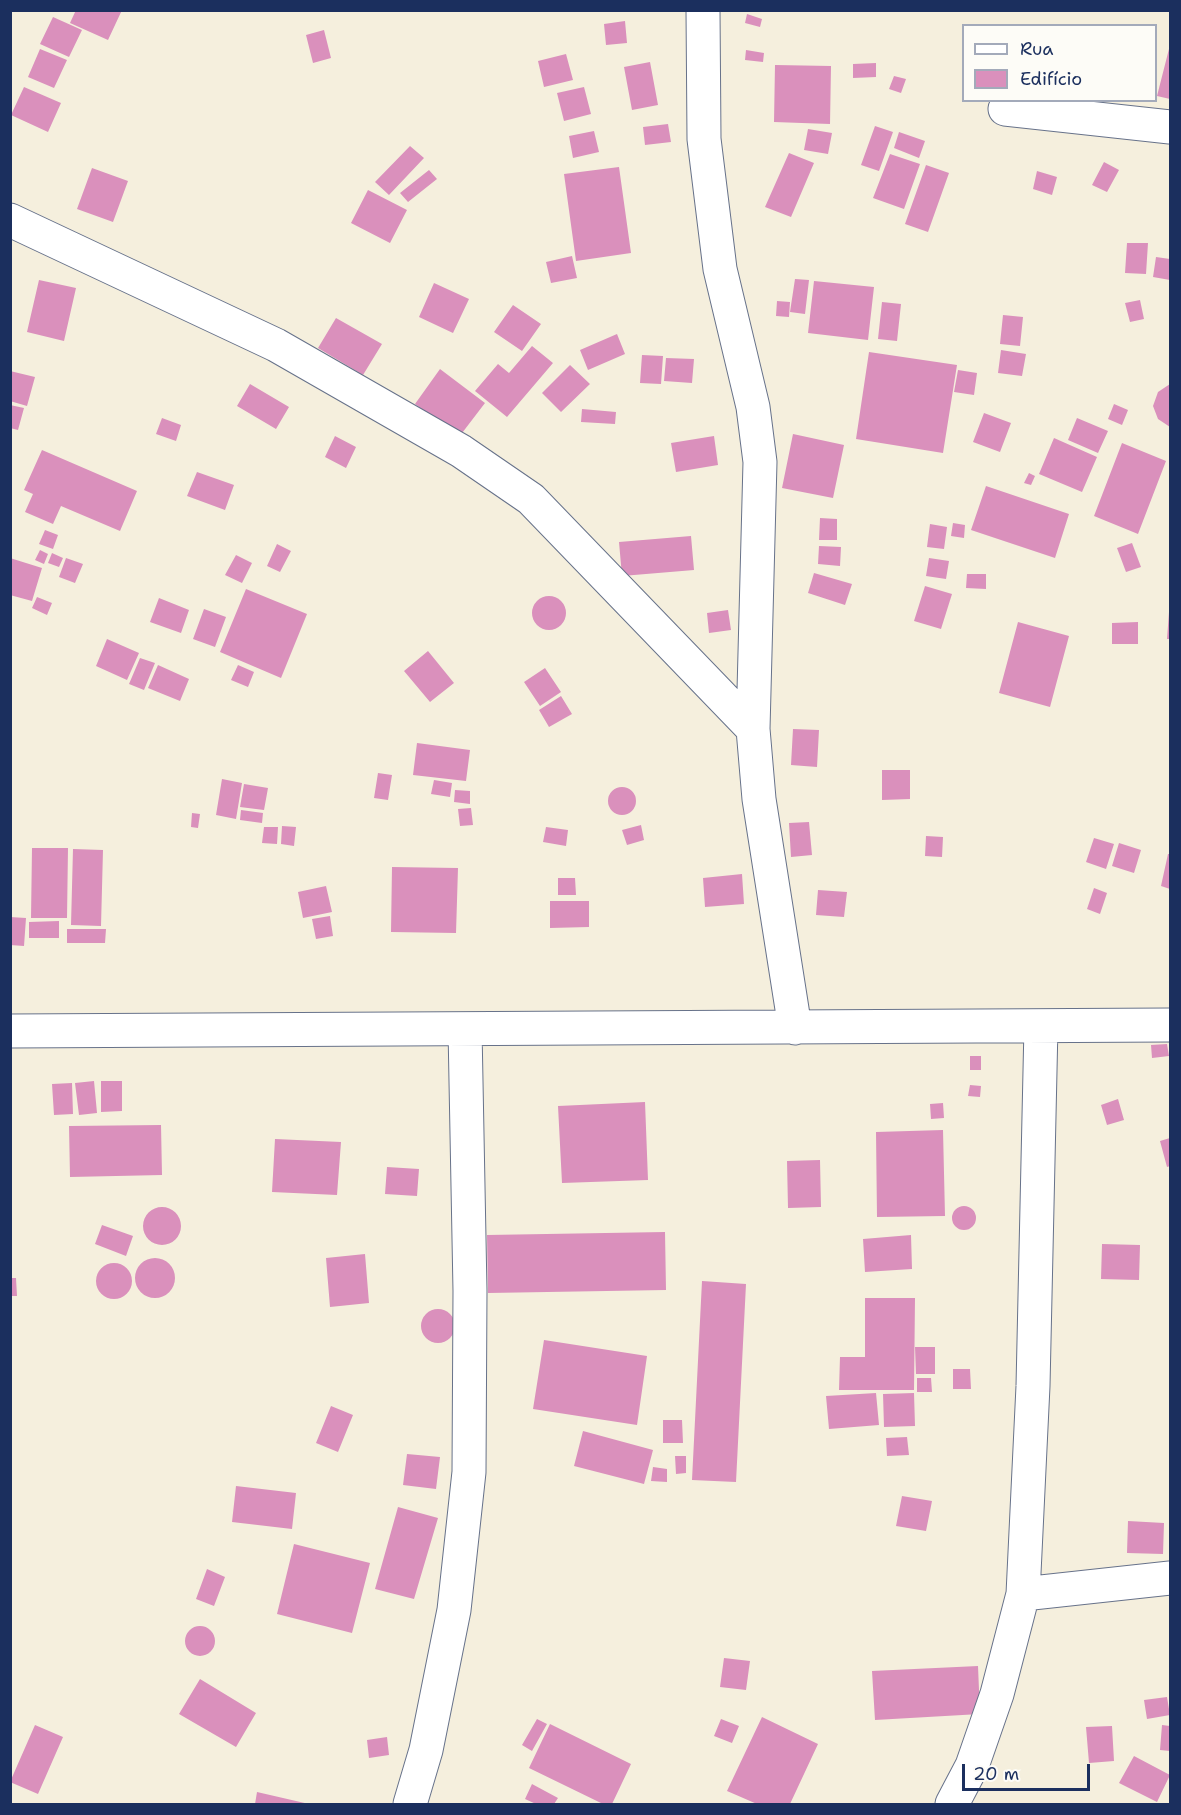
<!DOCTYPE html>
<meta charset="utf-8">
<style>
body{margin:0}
#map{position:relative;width:1181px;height:1815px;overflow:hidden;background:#f5efdd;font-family:"Shantell Sans",sans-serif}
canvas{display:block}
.frame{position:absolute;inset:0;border:12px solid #1b2f5e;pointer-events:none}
.legend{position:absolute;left:962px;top:24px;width:195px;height:78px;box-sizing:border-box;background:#fdfcf7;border:2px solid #a3aaba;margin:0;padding:8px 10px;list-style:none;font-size:18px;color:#1b2f5e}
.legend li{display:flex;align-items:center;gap:12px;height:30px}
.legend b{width:30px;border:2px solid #a3aaba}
.scale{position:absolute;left:962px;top:1764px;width:128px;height:27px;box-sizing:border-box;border:3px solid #1b2f5e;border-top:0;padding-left:8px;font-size:18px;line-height:21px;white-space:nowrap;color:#1b2f5e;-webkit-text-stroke:4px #fdfcf7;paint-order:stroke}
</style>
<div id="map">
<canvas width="1181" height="1815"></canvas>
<div class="frame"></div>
<ul class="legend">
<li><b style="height:8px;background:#fff"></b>Rua</li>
<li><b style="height:16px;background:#da90bc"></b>Edifício</li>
</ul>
<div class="scale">20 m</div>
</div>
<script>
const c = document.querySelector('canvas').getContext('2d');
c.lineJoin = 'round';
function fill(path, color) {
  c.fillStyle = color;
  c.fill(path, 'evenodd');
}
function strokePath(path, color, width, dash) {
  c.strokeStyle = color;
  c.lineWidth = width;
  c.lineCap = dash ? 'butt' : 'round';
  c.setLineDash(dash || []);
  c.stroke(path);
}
fill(new Path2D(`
 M76,10H122L108,40L70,23Z
 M747,14L762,19L760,27L745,23Z
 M53,17L82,30L69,57L40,44Z
 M625,21L627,43L606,45L604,24Z
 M324,30L331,58L313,63L306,35Z
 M1170,45V99L1157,96Z
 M40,49L67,60L54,88L28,77Z
 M746,50L764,53L763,62L745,60Z
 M566,54L573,80L544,87L538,61Z
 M650,62L658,105L632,110L624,67Z
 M876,63V77L853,78V64Z
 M775,65L831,66L830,124L774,122Z
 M894,76L906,79L901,93L889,89Z
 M24,87L61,103L48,132L11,115Z
 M584,87L591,114L564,121L557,93Z
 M668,124L671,142L645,145L643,127Z
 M875,126L893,132L879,171L861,165Z
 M808,129L832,133L828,154L804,150Z
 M594,131L599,152L573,158L569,136Z
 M899,132L925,141L919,158L894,148Z
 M410,146L424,158L389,195L375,182Z
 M789,153L814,163L791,217L765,207Z
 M890,154L920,164L904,209L873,198Z
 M1104,162L1119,170L1107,192L1092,185Z
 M926,165L949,173L928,232L905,224Z
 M619,167L631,253L576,261L564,174Z
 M92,168L128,181L113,222L77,209Z
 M429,170L437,179L408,202L400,193Z
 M1037,171L1057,177L1052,195L1033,189Z
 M368,190L407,210L390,243L351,223Z
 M1127,243H1148L1146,274L1125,273Z
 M572,256L577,278L551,283L546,262Z
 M1156,257L1170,259V280L1153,277Z
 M795,279L809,280L805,314L790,312Z
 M39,280L76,288L64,341L27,332Z
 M814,281L874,287L868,340L808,333Z
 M434,283L469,299L453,333L419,317Z
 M1140,300L1144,319L1130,322L1125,303Z
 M777,301L790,302L789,317L776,316Z
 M882,302L901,304L897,341L878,339Z
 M513,305L541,324L522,351L494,332Z
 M1003,315L1023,317L1020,346L1000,344Z
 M336,318L382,344L363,375L318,348Z
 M617,334L625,354L588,370L580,350Z
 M532,346L553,363L507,417L475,391L498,364L509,373Z
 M1001,350L1026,354L1022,376L998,373Z
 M869,352L957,365L943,453L856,439Z
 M642,355L663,356L661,384L640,383Z
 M666,358L694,359L692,383L664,381Z
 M570,365L590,384L561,412L542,393Z
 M440,369L485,403L459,437L415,404Z
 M958,370L977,373L974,395L954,392Z
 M10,371L35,377L27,406L10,401Z
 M250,384L289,407L276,429L237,406Z
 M1170,384V427L1158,419L1153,406L1158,392Z
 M1114,404L1128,410L1122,425L1108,419Z
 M10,405L24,408L18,430L10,428Z
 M582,409L616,412L615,424L581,422Z
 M984,413L1011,423L1000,452L973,442Z
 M162,418L181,425L176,441L156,434Z
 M1077,418L1108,431L1098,453L1068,440Z
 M793,434L844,445L833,498L782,488Z
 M335,436L356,447L346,468L325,457Z
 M714,436L718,465L676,472L671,443Z
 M1054,438L1097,457L1082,492L1039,474Z
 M1122,443L1166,461L1138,534L1094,516Z
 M42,450L137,491L120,531L61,506L53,524L25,512L33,494L24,490Z
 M197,472L234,485L225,510L187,496Z
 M1029,473L1035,476L1031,485L1024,483Z
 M986,486L1069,514L1055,558L971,530Z
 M820,518L837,519V540H819Z
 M953,523L965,525L964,538L951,536Z
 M930,524L947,527L944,549L927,547Z
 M45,530L58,535L53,549L39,544Z
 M691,536L694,570L622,576L619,542Z
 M1132,543L1141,567L1126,572L1117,548Z
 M277,544L291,551L280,572L267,566Z
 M819,546L841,547L840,566L818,564Z
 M40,550L48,554L44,564L35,560Z
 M52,553L63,558L59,567L48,563Z
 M236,555L252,563L242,583L225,575Z
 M10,558L42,568L32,601L10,595Z
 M66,558L83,564L75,583L59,577Z
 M929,558L949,561L946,579L926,576Z
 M814,573L852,584L845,605L808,593Z
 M967,574H986V589L966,588Z
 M925,586L952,594L941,629L914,621Z
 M246,589L307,614L281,678L220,652Z
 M532 613a17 17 0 1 1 34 0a17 17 0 1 1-34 0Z
 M37,597L52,603L47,615L32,608Z
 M159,598L189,610L181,633L150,622Z
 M204,609L226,617L215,647L193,639Z
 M728,610L731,630L709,633L707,613Z
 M1169,612H1170V639H1167Z
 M1018,622L1069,636L1050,707L999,693Z
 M1138,622V644H1112V623Z
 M107,639L139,653L127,680L96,666Z
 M428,651L454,683L430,702L404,671Z
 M140,658L155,663L144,690L129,684Z
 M158,665L189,679L180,701L148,688Z
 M238,665L254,672L248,687L231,680Z
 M545,668L561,692L540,706L524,682Z
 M561,696L572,714L549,727L539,710Z
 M793,729L819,730L817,767L791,765Z
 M417,743L470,750L466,781L413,775Z
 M882,770H910V799L882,800Z
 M378,773L392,775L388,800L374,798Z
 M222,779L242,783L236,819L216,815Z
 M434,780L452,783L450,797L431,794Z
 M244,784L268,788L264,810L240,807Z
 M608 801a14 14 0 1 1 28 0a14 14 0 1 1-28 0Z
 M455,790L470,791V804L454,802Z
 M471,808L473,825L460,826L458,809Z
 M241,810L263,813L262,823L240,820Z
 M192,813L200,814L198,828L191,827Z
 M809,822L812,855L791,857L789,823Z
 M641,825L644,840L627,845L622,830Z
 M282,826L296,827L294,846L281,844Z
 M264,827H278L277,844L262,843Z
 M546,827L568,830L566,846L543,842Z
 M926,836L943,837L942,857L925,856Z
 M1094,838L1114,844L1106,869L1086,862Z
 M1119,843L1141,850L1134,873L1112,866Z
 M32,848H68L67,918H31Z
 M73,849L103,850L101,926L71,925Z
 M1168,854H1170V889L1161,886Z
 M392,867L458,868L456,933L391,932Z
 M742,874L744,904L705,907L703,878Z
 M558,878H575L576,895H558Z
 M326,886L332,912L303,918L298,892Z
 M1094,888L1107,893L1100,914L1087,909Z
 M818,890L847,892L844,917L816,915Z
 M550,901H589V927L550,928Z
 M330,916L333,936L316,939L312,919Z
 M10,917L26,918L24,946L10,945Z
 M59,921V938H29V922Z
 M67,929H106L105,943H67Z
 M1167,1044L1169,1056L1152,1058L1151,1045Z
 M970,1056H981V1070H970Z
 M94,1081L97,1113L79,1115L75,1083Z
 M101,1081H122V1111L101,1112Z
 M72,1083L73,1114L54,1115L52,1084Z
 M970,1085L981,1086L980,1097L968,1096Z
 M1118,1099L1124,1120L1107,1125L1101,1105Z
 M645,1102L648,1180L562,1183L558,1106Z
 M943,1103L944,1118L931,1119L930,1104Z
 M161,1125L162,1175L70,1177L69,1126Z
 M943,1130L945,1216L877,1217L876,1132Z
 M1170,1138V1166L1167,1167L1160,1141Z
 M275,1139L341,1142L337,1195L272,1192Z
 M820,1160L821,1207L788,1208L787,1161Z
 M387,1167L419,1169L417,1196L385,1194Z
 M952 1218a12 12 0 1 1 24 0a12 12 0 1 1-24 0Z
 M143 1226a19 19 0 1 1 38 0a19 19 0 1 1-38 0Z
 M102,1225L133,1236L126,1256L95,1244Z
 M665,1232L666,1290L488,1293L487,1235Z
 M911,1235L912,1269L865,1272L863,1239Z
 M1102,1244L1140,1245L1139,1280L1101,1279Z
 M365,1254L369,1303L330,1307L326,1258Z
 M135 1278a20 20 0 1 1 40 0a20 20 0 1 1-40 0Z
 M96 1281a18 18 0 1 1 36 0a18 18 0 1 1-36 0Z
 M10,1278H16L17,1296H10Z
 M702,1281L746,1284L736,1482L692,1480Z
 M865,1298H915L914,1390H839L840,1357H865Z
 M421 1326a17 17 0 1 1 34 0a17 17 0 1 1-34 0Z
 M544,1340L647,1356L637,1425L533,1409Z
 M915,1347H935V1374H916Z
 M953,1369H970L971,1389H953Z
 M917,1378H931L932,1392H917Z
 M876,1393L879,1425L829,1429L826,1396Z
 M914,1393L915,1426L884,1427L883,1394Z
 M331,1406L353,1415L338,1452L316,1443Z
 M663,1420H682L683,1443H663Z
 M583,1431L653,1450L644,1484L574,1466Z
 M907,1437L909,1455L887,1456L886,1438Z
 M407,1454L440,1457L436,1489L403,1485Z
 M675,1456H686V1473L676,1474Z
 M653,1467L667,1469V1482L651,1481Z
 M236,1486L296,1493L292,1529L232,1522Z
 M902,1496L932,1501L926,1531L896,1526Z
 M398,1507L438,1518L414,1599L375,1589Z
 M1128,1521L1164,1523L1163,1554L1127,1553Z
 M294,1544L370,1563L352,1633L277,1614Z
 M207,1569L225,1577L214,1606L196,1599Z
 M185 1641a15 15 0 1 1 30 0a15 15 0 1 1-30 0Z
 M724,1658L750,1661L746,1690L720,1687Z
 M978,1666L980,1714L875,1720L872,1671Z
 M200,1679L256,1713L236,1747L179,1714Z
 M1167,1697L1170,1715L1147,1719L1144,1700Z
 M762,1717L818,1744L790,1804H757L727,1791Z
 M537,1719L547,1724L532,1751L522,1745Z
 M721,1719L739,1726L732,1743L714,1736Z
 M550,1724L631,1764L612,1804H603L529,1768Z
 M35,1725L63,1737L38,1794L10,1782Z
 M1162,1725L1170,1726V1751L1160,1750Z
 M1112,1726L1114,1761L1089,1763L1086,1727Z
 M387,1737L389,1755L369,1758L367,1740Z
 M1134,1756L1170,1775L1157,1802L1119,1783Z
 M532,1784L558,1798L554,1804H536L525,1799Z
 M257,1792L309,1804H255Z`), '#da90bc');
const minor = new Path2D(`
 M703,10L704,139L720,269L753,407L760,462L753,729L759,799L795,1028
 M1005,109L1170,127
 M10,220L276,345L461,451L531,499L753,729
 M10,1031L1170,1025
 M1023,1594L1170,1578
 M410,1804L426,1750L454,1610L469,1472L470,1291L465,1029
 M952,1804L972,1766L997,1694L1023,1594L1033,1386L1041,1026`);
strokePath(minor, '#67728a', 35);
strokePath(minor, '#fff', 33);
</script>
